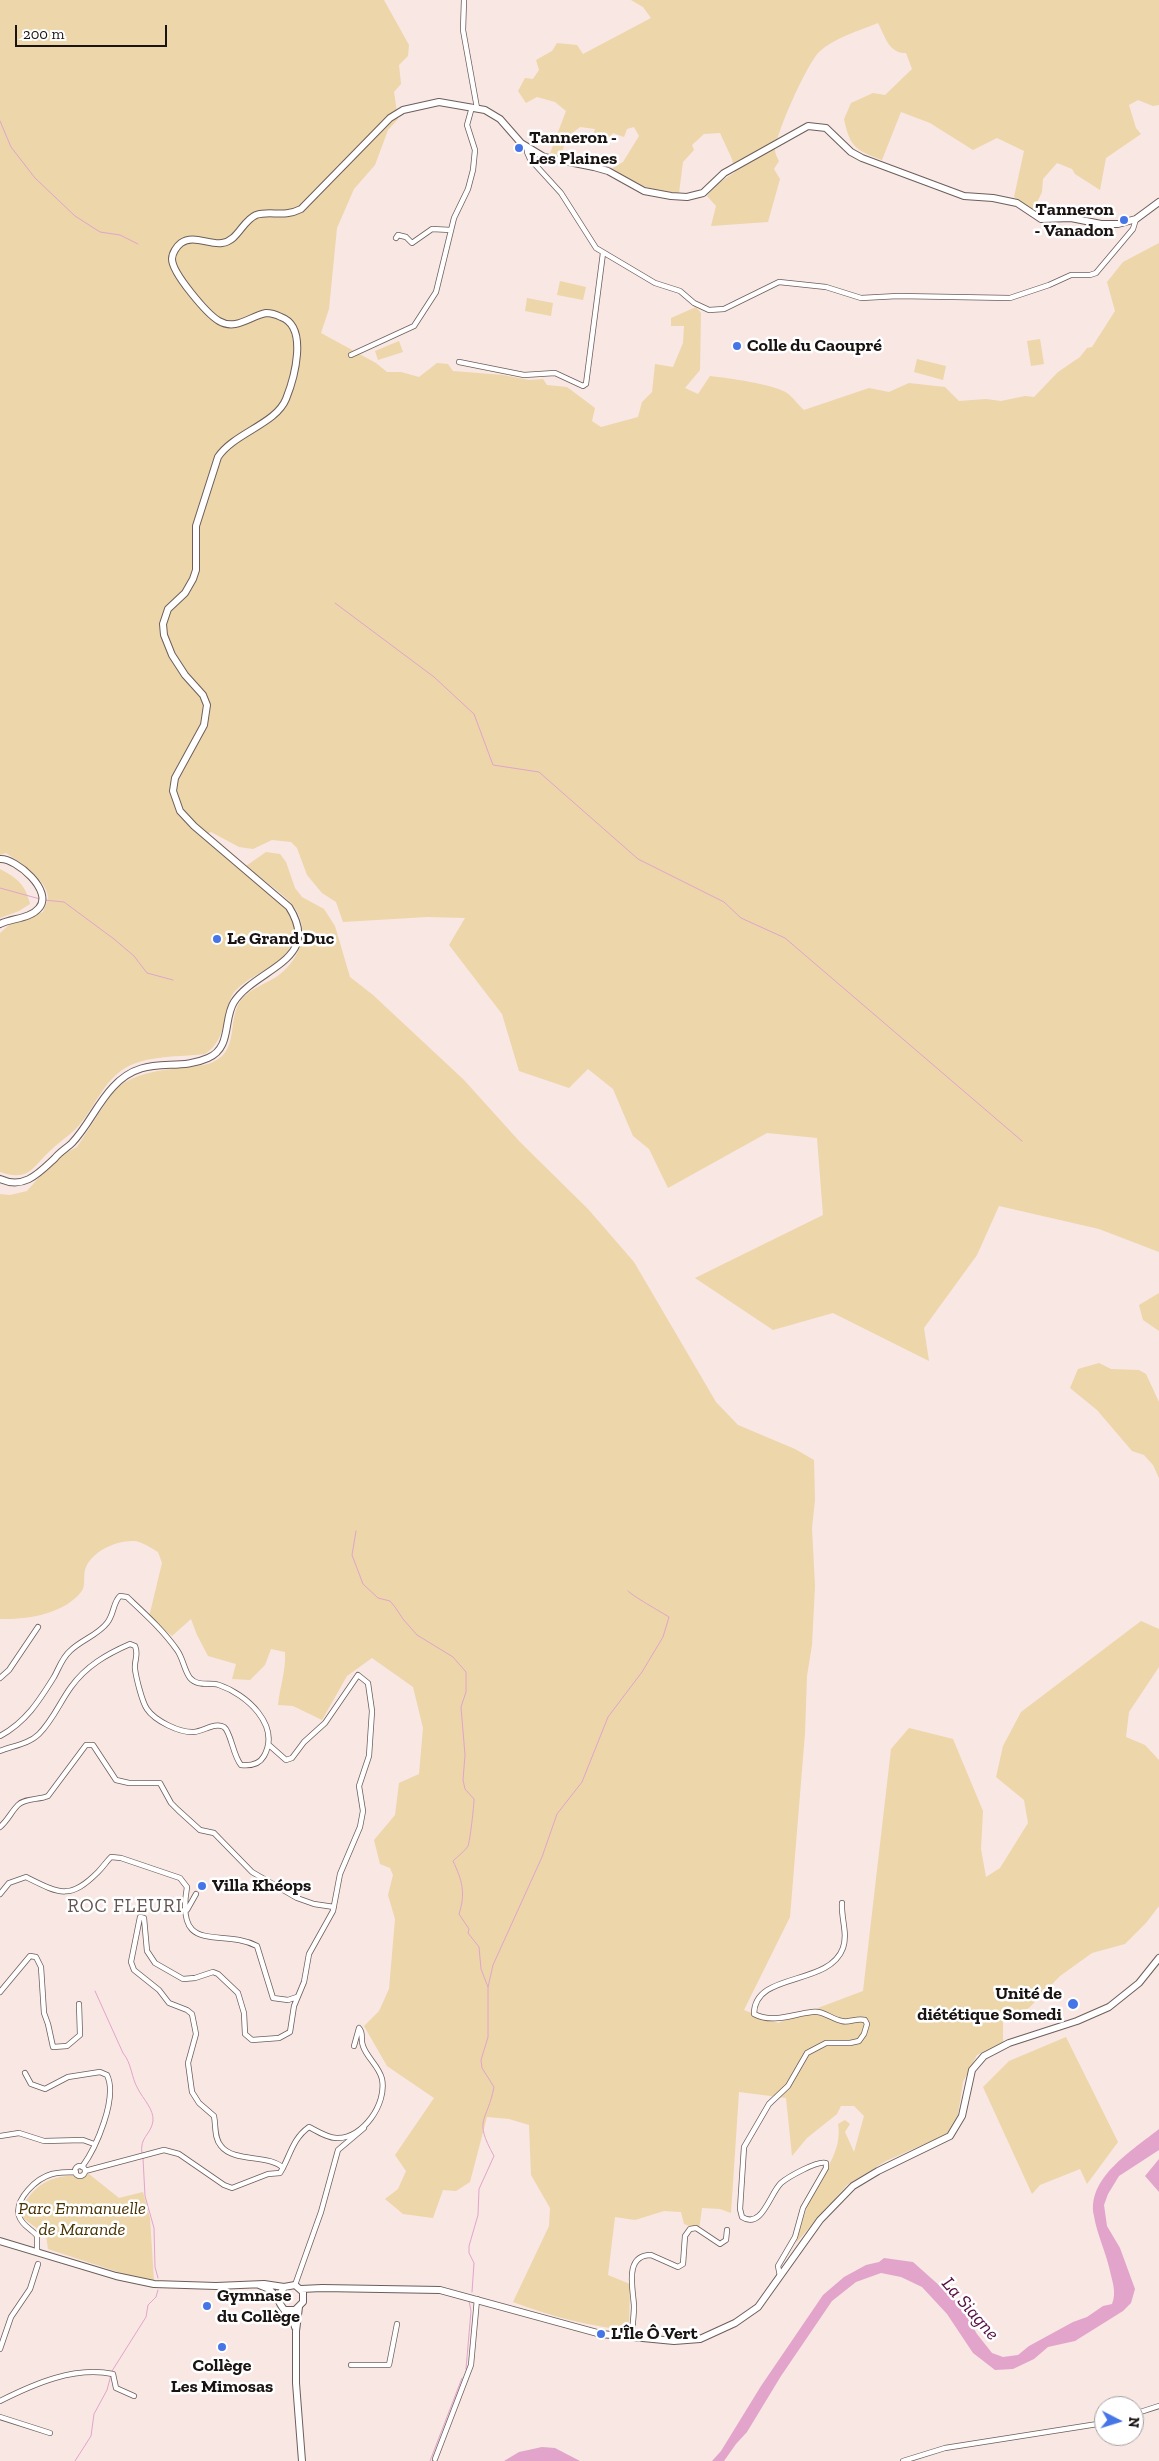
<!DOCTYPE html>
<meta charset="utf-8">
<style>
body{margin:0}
#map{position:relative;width:1159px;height:2461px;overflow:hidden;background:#f8e7e3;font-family:"Zilla Slab",serif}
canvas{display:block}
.north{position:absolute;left:1094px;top:2396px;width:50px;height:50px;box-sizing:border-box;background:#fff;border:1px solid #a3a1a0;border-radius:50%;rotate:95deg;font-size:14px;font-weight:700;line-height:20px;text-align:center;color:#191312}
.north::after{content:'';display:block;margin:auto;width:18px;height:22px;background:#4675e7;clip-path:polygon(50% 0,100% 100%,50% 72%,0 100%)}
.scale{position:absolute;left:15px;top:25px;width:152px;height:22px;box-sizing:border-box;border:2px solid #191312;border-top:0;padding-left:6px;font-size:15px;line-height:18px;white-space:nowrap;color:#191312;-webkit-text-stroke:4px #fff;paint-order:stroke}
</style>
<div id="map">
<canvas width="1159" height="2461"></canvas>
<div class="north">N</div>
<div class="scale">200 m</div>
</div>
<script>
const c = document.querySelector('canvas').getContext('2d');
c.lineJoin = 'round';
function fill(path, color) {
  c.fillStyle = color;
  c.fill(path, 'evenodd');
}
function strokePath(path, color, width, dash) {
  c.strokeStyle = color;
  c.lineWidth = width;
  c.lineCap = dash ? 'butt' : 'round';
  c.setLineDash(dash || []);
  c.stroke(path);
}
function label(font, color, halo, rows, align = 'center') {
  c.font = font + ' "Zilla Slab",serif';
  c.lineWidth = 5;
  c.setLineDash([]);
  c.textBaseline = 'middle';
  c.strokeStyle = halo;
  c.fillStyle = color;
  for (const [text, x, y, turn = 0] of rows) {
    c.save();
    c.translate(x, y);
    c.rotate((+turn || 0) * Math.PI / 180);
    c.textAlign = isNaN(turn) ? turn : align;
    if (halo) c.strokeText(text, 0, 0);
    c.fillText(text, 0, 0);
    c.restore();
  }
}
fill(new Path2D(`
 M0,0H384L409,45L408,56L399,65L401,84L394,92L398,119L388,130L375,165L354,189L337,228L329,309L321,333L376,363L387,372H401L419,377L437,363L448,364L453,371L503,375L529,380L543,379L547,385L567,387L595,408L592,421L601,427L638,417L642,402L652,392L655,364L673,367L683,343L684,326H671V318L696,307L701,313L700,370L685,388L698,394L710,376C728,378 773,384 787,393C793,397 798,405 804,410L869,388L889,392L909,383L945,387L959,401L986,399L1001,401L1025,396L1034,397L1058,372L1080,357L1087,348L1092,347L1115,311L1107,282L1123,262L1159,243V1252L1099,1229L999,1206L977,1255L924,1328L929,1361L833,1313L773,1330L695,1278L823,1215L817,1138L767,1133L668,1188L649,1149L633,1136L613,1089L588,1069L569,1088L519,1071L502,1014L449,945L465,918L427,917L343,922L336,902L322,893L307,875L297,848L291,842L272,840L253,849L239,847L211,832L202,836L285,904L296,929C289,969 259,967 236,990C222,1004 230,1038 205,1054C180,1057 147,1055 125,1068C103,1082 96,1105 80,1124C71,1135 60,1141 51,1150C32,1167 30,1182 0,1172V933L9,925L43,912C45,907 48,901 48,897C47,880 18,861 6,853L0,855Z
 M631,0H1159V105L1153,106L1138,100L1129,105L1136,128L1141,134L1106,158L1100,190L1075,174L1072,169L1057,163L1043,179L1042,192L1033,211L1014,197L1024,151L997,138L973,150L930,123L901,112L882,160C855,150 850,147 844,119L851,103L873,93L885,95L912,69L906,53C889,54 885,36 878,23C858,31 834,38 819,52C807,64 776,133 775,150C775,154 777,157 779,161L774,169L780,179L768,222L711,226L716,206L707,196L717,184L735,172L732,159L720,133L704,134L692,145L694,150L683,162L679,193C656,191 629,185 611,169L623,162L639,136L634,127L627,129L624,137L613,133L605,143L593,136L595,129L580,127L567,137L560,158L549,156L566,111L555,102L537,97L526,103L518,91L525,78L533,79L539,70L536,60L552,51L557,43L577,45L583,54L651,18L643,7Z
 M560,281L586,287L583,300L557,295Z
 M527,298L553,303L551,316L525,311Z
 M1040,339L1044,364L1031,366L1027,341Z
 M399,341L403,352L378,360L375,351Z
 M917,359L946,366L943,380L914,372Z
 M266,852L280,854L286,862L295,888L302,897L324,909L335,926L350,977L373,995L464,1080L520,1142L588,1209L634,1262L716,1402L738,1425L795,1449L814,1460L815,1500L812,1528L815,1586L812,1645L807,1676L805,1733L790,1917L744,2010L778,2023L863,1991L891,1749L909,1728L953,1739L983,1811L981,1849L986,1877L1000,1868L1028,1823L1024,1800L996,1777L1003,1746L1021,1712L1141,1621L1159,1629V1667L1129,1712L1126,1737L1145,1745L1159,1760V1906L1146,1923L1125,1944L1092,1953L1060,1976L1029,2008L1003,2022V2042L977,2055L963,2082L958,2115L947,2134L886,2161L847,2185L796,2243C801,2227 805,2210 812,2195C823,2172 843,2151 838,2124L845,2120L850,2124L845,2132L854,2152L864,2116L854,2106H841L837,2114L807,2138L792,2156L786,2098L739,2092L731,2213L720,2209L702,2208L699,2230L684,2224L681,2212L664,2211L635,2220L615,2217L608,2275L630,2284L629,2331C587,2325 552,2317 513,2302L549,2226L550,2208L531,2175L529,2125L509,2119L487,2117L470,2182L456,2191L443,2190L433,2218L403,2214L385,2199L398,2189L406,2171L395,2155L434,2098L387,2066L364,2026L379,2011L389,1989L395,1919L388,1895L393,1875L390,1868L380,1864L374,1840L395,1815L399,1783L419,1774L423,1728L413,1687L372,1658L347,1676L322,1720L293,1706L278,1705C280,1686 286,1671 285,1652L271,1649L265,1665L250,1680L232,1679L236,1664L208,1656L197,1635L191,1619L172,1636L149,1617L162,1563L158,1552C151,1548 141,1541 134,1541C116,1540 90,1552 85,1570C83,1577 86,1587 81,1592C64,1614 26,1620 0,1619V1194L10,1195L27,1191L56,1158L77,1147L114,1090C133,1073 162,1070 186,1067C196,1066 206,1066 215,1061C239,1049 227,1019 241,1000C249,989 268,983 279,975C302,957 312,926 290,902C277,889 260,878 246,866Z
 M0,869C17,878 26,885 30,904L19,911L0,918Z
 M1159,1293V1331L1143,1320L1139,1305Z
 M1099,1363L1111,1369L1139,1370L1146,1374L1159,1402V1478L1153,1465L1144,1455L1132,1451L1097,1410L1070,1388L1078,1369Z
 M1066,2037L1118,2142L1087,2184L1080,2169L1040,2185L1032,2194L983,2087L1009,2061Z
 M89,2174L119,2198L143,2192L150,2218L154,2281L124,2274L48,2249L46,2235L23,2218V2205C41,2177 57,2176 89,2174Z`), '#edd6aa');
fill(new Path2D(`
 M1159,2129V2150L1119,2176L1108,2194L1104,2205L1107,2226L1120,2248L1135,2289L1131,2303L1123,2311L1075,2341L1048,2347L1034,2359L1013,2369L995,2370L973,2353L947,2314L922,2287L901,2277L881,2273L856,2282L832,2301L781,2376L747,2432L736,2444L724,2461H712L721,2451L761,2386L823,2295L844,2277L866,2265L879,2262L884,2258L913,2262L959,2303L977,2334L992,2353L1003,2357L1018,2355L1029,2346L1073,2322L1087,2317L1103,2306L1112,2304C1117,2292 1112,2281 1109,2267C1105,2250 1097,2234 1094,2216C1086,2178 1133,2150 1159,2129Z
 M1159,2159V2192L1145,2176Z
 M542,2447L555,2448L580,2461H504L519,2452Z`), '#e2a4cb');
strokePath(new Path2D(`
 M0,121L11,147L35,178L75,216L100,232L120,235L138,244
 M335,603L434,677L474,714L493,765L539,772L638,859L724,902L741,918L785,938L1022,1141
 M0,888L40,899
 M44,900L64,902L114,939L134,956L147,973L173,980
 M356,1531L352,1555L363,1584L378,1598L390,1601L395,1607L403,1619L417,1635L453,1657L466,1672V1692L461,1707L465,1755L463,1780L465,1789L474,1799C474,1806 470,1841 468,1846C465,1851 457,1857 453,1861C462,1880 466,1893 459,1914L469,1929L468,1933L479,1947L481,1969L488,1987
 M95,1991L123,2053C132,2064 131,2077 138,2089C143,2099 154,2109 153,2121C151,2135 139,2137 142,2154
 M143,2158L145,2196L154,2228L155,2267L158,2278
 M472,2292L474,2263L469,2253V2246L478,2215L479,2189L494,2156C473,2118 487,2123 494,2087L482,2068L481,2060L488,2037V1987L493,1965L542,1857L557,1814L582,1782L608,1717L642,1672L663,1637L669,1617C661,1612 631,1595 628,1591
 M466,2369L471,2311L469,2301
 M112,2371L146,2317L148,2305L156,2297L158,2290
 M75,2461L91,2436L94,2414L107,2390L111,2375
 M430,2461L462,2378`), '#e2a4cb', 1);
const street = new Path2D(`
 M464,0L463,30L477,108
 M527,148V152L530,159L561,193L596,248L655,283L680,291L694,303L709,310L724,309L779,282L826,287L861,298L898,296L1010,298L1049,285L1071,275H1090L1096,273L1133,229L1136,219
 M396,238L398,235L406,237L412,243L432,229L451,230
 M351,355L414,326L436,292L454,218L468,189L473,170L475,150L467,125L472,107
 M459,362L524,375L555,373L583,386L586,384L603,253
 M0,1678L9,1670L38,1627
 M0,1736C26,1722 39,1701 54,1677C59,1668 62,1658 70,1651C81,1640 98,1635 107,1623C114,1615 113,1602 120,1596L127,1597C145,1614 163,1630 177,1650C183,1658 184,1670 190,1678C198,1687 209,1682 219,1685C246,1694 281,1725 264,1756C259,1765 250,1766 241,1765C233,1756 231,1732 224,1727C215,1722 204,1731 194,1732C180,1733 155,1721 147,1709C142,1702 136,1677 135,1669C134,1660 139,1655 135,1646L130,1644C107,1654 86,1666 71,1687C60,1702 53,1720 39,1734C29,1744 12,1746 0,1751
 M269,1745L286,1760L292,1758L304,1742L325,1723L358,1675L368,1683L372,1711L369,1756L359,1786L363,1811L360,1827L340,1874L333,1911L309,1954L304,1982L294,2006L290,2032L279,2038L252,2040L245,2034L244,2013L238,1993L218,1974L213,1972L195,1978L183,1979L155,1963L147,1951L144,1918L140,1917L131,1962L134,1970L159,1990L169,2003L187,2010L192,2014L196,2034L188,2063L192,2092L199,2103L214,2116C216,2126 214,2138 221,2146C234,2163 270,2154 283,2168
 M0,1827C8,1820 11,1812 18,1805C25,1798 39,1800 48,1796L86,1745H93L116,1780L129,1783H160L171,1803L178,1810L200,1830L214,1833L252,1872L297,1898L314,1904L334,1907
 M0,1894L9,1883L26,1877C60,1894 70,1900 98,1872C103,1867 106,1862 111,1857L121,1858L180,1878L187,1887C175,1957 221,1927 257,1946L273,1998L288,2000L297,1997
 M184,1910H187L196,1894
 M0,1992L30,1956L36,1957L41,1967L44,2013L48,2024L53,2047L67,2046L80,2035L79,2004
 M25,2073L31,2084L45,2089L68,2077L100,2072L107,2075C118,2098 96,2148 82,2167
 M0,2136L19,2133L44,2141L83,2140L94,2144
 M75 2171a5 5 0 1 1 10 0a5 5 0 1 1-10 0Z
 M85,2171L164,2150L179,2154L224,2185L232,2188L268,2174L280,2173C290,2157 292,2139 309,2127C317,2131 329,2139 338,2138C363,2138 387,2104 382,2079C379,2066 367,2058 363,2046C360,2039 364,2033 359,2028L354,2046
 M37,2251V2236C32,2229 22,2226 19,2216C14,2199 37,2178 52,2174C60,2172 68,2172 76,2172
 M780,2276L778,2266L795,2237L803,2208L826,2168V2163C818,2160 788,2177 781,2183C770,2193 762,2230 742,2217L740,2209L744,2147L769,2104L788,2086L807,2053L826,2043H850L859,2041L864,2034L867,2024L865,2020C856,2018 849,2023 842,2021C831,2019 823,2010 812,2012C793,2014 773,2024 754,2014C754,1971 829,1987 843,1948C848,1933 841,1919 842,1903
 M295,2285L321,2212L338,2150L364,2128
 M632,2338C632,2327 634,2316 634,2306C633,2288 624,2255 651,2255L678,2267L683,2264L685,2236L690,2229L696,2228L720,2244L726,2240L727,2230
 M0,2349L11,2317L30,2289L38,2264
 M351,2365H389L397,2324
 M0,2401C34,2384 74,2366 113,2374L116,2388L134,2396
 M1134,2414L1159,2406
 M0,2417L50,2433
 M435,2459L471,2365L477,2299
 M903,2461L945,2448L1104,2423`);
const secondary = new Path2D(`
 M0,859C16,858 54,891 39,908C30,919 12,918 0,924
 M0,1179C24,1190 39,1173 55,1158C60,1152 67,1148 72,1143C88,1126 97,1104 113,1087C144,1053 175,1073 208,1058C232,1048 223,1019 234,1002C256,968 323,961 289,907L194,826L180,811L173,791L175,778L204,725L207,705L203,695L185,675L172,655L164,635L163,624L168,609L185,593L193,579L196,570V526L218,457C234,433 276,424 286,399C294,379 309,327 281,317C277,315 270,313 266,313C250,316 236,331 219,321C207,314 172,273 172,259C172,253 177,246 181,243C193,234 209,245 222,243C238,241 242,221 256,215C271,210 283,218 301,209L390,118L403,110L439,102L485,110L500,119L521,143L544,157L594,167L608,171L644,191L671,196L687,197L703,193L724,173L808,126L826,128L851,152L862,158L964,196L993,198L1017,203L1041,219L1071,218L1101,224H1118L1136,219L1159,202
 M0,2241L116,2276L154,2284L216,2286L264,2284L284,2287
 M259,2285L269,2289L278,2298
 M301,2289L322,2288L440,2290L601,2334L674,2341L700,2339L735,2323L758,2307L820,2220L853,2186L878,2171L950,2136L962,2116L972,2070L984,2056L1009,2043L1077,2021L1109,2007L1139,1983L1159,1958
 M299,2307L296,2331V2383L302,2461
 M286,2310H295L303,2302V2292L295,2285L284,2287L278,2298C280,2310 292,2314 295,2327`);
strokePath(street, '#6d5e5b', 6);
strokePath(secondary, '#6d5e5b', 8);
strokePath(street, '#fff', 4.5);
strokePath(secondary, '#fff', 6);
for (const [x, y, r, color] of [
 [519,148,5,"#4675e7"],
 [1124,220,5,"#4675e7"],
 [737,346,5,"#4675e7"],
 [217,939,5,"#4675e7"],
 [202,1886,5,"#4675e7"],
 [1073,2004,6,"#4675e7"],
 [207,2306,5,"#4675e7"],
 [601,2334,5,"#4675e7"],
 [222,2347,5,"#4675e7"]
]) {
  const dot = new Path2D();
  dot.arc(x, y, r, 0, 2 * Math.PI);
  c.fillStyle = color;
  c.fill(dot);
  strokePath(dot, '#fff', 2);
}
label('bold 18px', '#191312', '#fff', [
 ["Tanneron -",529,138],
 ["Les Plaines",529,159],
 ["Tanneron",1114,210,"right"],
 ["- Vanadon",1114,231,"right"],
 ["Colle du Caoupré",747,346],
 ["Le Grand Duc",227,939],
 ["Villa Khéops",212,1886],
 ["Unité de",1062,1994,"right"],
 ["diététique Somedi",1062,2015,"right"],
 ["Gymnase",217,2296],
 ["du Collège",217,2317],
 ["L'Île Ô Vert",611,2334],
 ["Collège",222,2366,"center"],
 ["Les Mimosas",222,2387,"center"]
], 'left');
label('italic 18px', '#493300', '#fff', [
 ["Parc Emmanuelle",82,2209],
 ["de Marande",82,2230]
]);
c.letterSpacing = '1px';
label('19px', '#615350', '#fff', [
 ["ROC FLEURI",125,1907]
]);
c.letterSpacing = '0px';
label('italic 19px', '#550d42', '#fff', [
 ["La Siagne",970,2309,49]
]);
</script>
